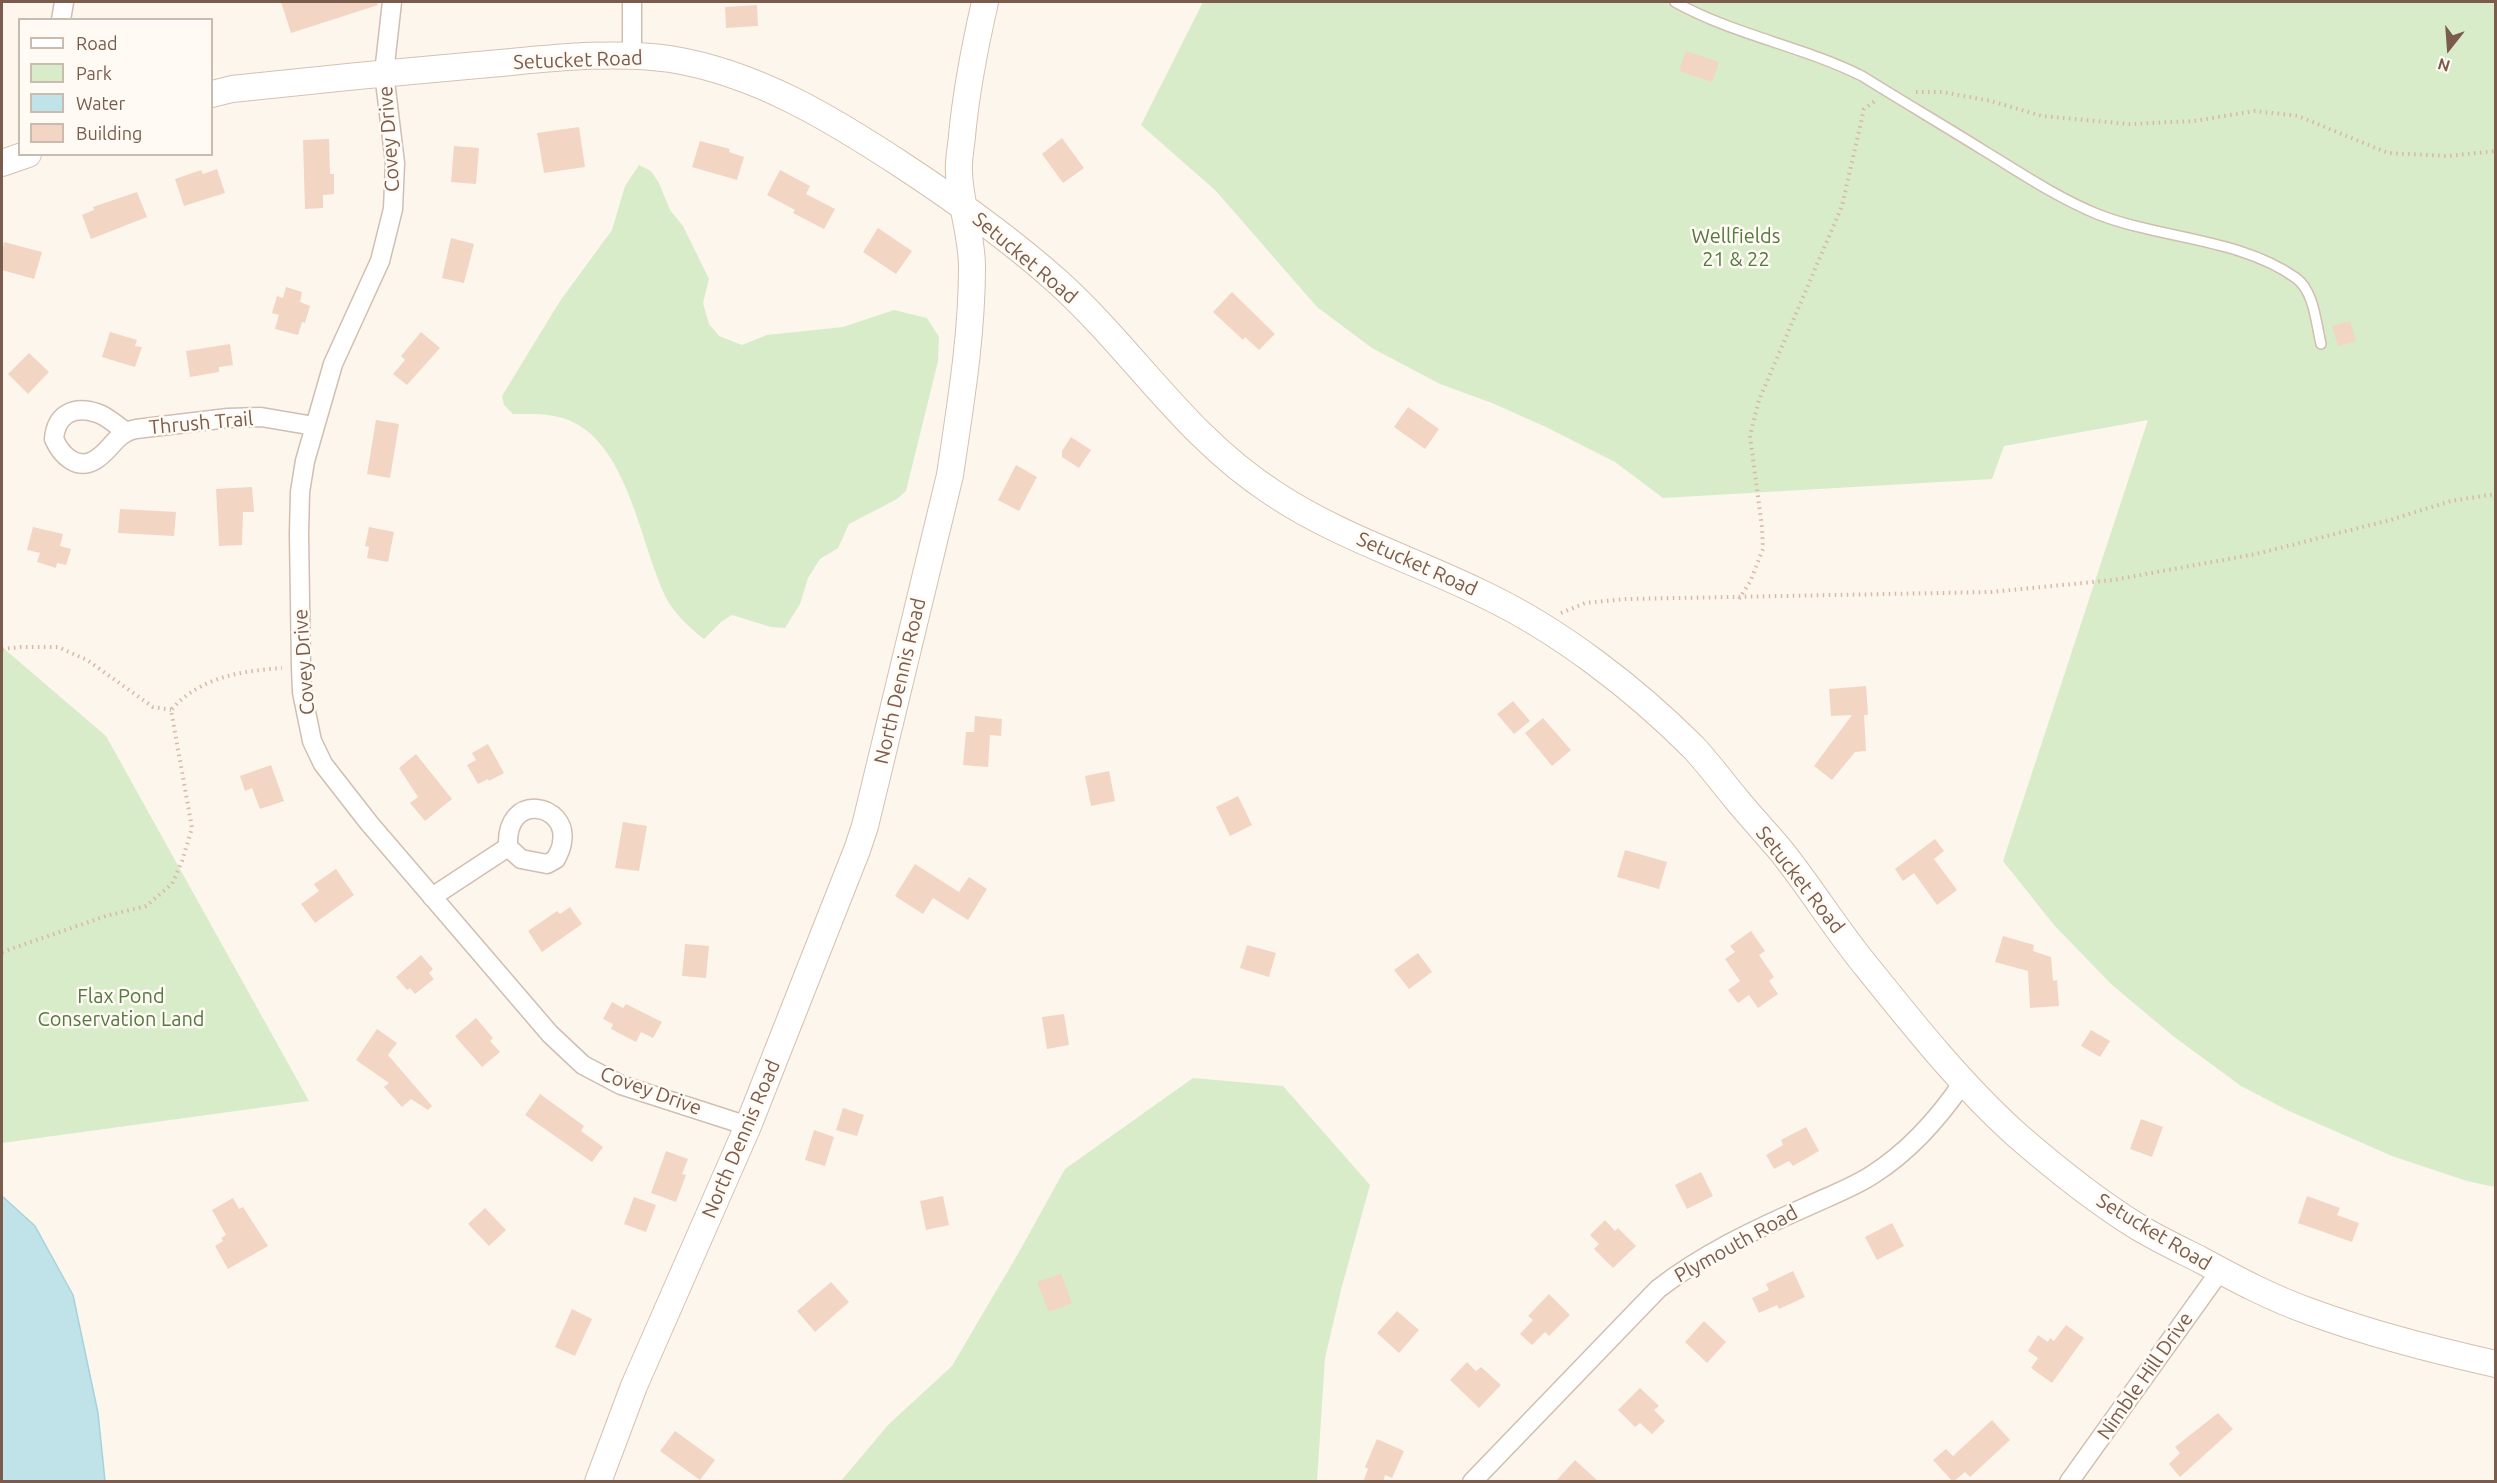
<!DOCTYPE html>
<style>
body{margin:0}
#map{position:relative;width:2497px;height:1483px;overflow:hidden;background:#fdf6ec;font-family:Ubuntu,sans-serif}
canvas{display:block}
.frame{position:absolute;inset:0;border:3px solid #7a5c4d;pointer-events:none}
.legend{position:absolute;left:18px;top:18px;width:195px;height:138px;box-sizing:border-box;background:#fffaf3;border:2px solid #cabbb1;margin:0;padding:8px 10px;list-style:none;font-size:18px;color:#7a5c4d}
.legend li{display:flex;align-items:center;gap:12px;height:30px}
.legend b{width:30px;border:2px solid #cabbb1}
.north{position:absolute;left:2419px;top:18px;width:60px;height:60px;-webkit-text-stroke:4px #fffaf3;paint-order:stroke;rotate:197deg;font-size:16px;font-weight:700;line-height:24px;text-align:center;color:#7a5c4d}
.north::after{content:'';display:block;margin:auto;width:21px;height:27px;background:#7a5c4d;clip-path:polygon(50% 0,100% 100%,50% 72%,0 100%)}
</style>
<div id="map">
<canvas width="2497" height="1483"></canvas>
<div class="frame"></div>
<ul class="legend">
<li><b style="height:8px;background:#fff"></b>Road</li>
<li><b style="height:16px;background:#d8ecc9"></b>Park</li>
<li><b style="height:16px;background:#bfe3e8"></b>Water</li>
<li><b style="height:16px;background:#f3d5c3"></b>Building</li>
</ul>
<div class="north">N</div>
</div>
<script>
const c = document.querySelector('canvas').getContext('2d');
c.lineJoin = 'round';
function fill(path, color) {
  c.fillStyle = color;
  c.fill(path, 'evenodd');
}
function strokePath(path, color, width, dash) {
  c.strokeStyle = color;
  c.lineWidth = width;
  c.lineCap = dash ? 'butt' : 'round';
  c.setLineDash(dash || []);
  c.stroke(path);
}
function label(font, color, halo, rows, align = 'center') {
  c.font = font + ' Ubuntu,sans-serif';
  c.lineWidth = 5;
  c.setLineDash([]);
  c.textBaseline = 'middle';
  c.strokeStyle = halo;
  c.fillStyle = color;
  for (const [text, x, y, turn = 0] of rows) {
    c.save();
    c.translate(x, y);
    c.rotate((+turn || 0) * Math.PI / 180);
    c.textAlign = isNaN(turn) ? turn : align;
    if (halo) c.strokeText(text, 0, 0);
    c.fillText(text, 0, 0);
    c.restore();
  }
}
fill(new Path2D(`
 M1203,2H2495V1187L2467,1181L2392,1156L2289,1111L2241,1086L2173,1036L2111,984L2054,925L2003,861L2148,420L2004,446L1992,479L1663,498L1615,462L1546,427L1492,403L1440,384L1372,348L1317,307L1216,191L1141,125Z
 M639,165L651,171L659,183L670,210L683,226L709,279L703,303L709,324L719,336L742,345L767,335L843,327L894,310L927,318L939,337L938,361L906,491L897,499L849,524L838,548L820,559L808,578L800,604L785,628L771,627L732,615L721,622L704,639C692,630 677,616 669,603C640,550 630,439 563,418C545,413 531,414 513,414L504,405L502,396L560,301L612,230L625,186Z
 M2,647L106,736L309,1101L2,1143Z
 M1193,1078L1283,1086L1370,1185L1342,1286L1325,1358L1317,1481L840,1482L889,1424L952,1366L1019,1252L1065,1169Z`), '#d8ecc9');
const water = new Path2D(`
 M2,1196L35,1226L73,1295L98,1413L105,1481H2Z`);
fill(water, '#bfe3e8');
strokePath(water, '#a5d3da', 1.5);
fill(new Path2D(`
 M281,2H377L378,5L291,33Z
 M757,5L758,26L726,28L725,7Z
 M1686,51L1719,62L1712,82L1679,71Z
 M579,127L585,167L544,173L537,133Z
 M1062,138L1084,168L1063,183L1042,154Z
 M329,139L330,174H334V194L323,195V208L305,209L303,140Z
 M700,141L730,149L729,152L744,157L737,180L692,167Z
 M454,146L479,148L476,184L451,182Z
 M217,169L225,193L184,206L175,179L201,170L203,174Z
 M780,170L810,186L806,194L835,209L824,229L793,213L795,210L767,195Z
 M137,192L147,217L91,239L82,215L94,210L93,207Z
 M878,228L912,251L896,274L863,252Z
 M451,238L474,244L464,283L442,278Z
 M4,242L42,252L34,279L2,270V253Z
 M286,287L302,292L300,302L310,306L305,323L302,322L298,335L275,329L279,315L272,313L277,296L283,298Z
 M1232,292L1275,334L1259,350L1245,337L1243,340L1213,312Z
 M2350,321L2356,341L2338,346L2332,326Z
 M110,332L137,340L135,346L142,347L135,367L102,357Z
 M421,332L440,348L407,385L393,374L405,360L401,356Z
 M230,344L233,365L219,367V372L190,377L186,351Z
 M29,353L49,372L28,394L8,374Z
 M1408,407L1439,429L1425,449L1394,427Z
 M376,420L399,424L390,478L367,474Z
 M1071,437L1091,450L1079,468L1062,457V451Z
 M1016,465L1037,477L1019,511L998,500Z
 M252,487L254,512H243L242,545L219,546L216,489Z
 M120,509L176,512L174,536L118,533Z
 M33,527L63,534L60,546L71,549L66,565L57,563L56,568L37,562L40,553L27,550Z
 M369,527L394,532L388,562L367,558L369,547L365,546Z
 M1866,686L1868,715H1864L1866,751L1855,752L1832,780L1814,766L1852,715L1831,716L1829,689Z
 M1513,701L1530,721L1514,734L1497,714Z
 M975,716L1002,719L1001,736L990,735L988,767L963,765L966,732H974Z
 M1543,718L1571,750L1552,766L1525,733Z
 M488,744L504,773L489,781L488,779L478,784L467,765L476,760L472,753Z
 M416,754L452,799L425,821L410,803L418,797L399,768Z
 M271,765L284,801L260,809L252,788L245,791L240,776Z
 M1109,771L1115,801L1091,806L1085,776Z
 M1238,796L1252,825L1230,836L1216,807Z
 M623,822L647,826L639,871L615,868Z
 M1935,839L1944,851L1934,859L1957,890L1937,905L1914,873L1903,881L1895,869Z
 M1625,850L1667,862L1659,889L1617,877Z
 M915,864L959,892L969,877L987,889L968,920L933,898L923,914L895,896Z
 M336,869L354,895L315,923L301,904L319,891L314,884Z
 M570,907L582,924L542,952L528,931L557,911L560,914Z
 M1751,931L1765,951L1759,955L1774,977L1769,981L1778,994L1758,1008L1749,995L1738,1003L1728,990L1740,981L1725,959L1735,952L1730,946Z
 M2003,936L2034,945L2033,951L2051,957L2053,981L2057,980L2059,1006L2030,1008L2028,971L1995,962Z
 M685,944L709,946L706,978L682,976Z
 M1247,945L1276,953L1269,977L1240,968Z
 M1418,953L1432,972L1409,989L1394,970Z
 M421,955L433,969L429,973L434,979L415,994L410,988L407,990L396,977Z
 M612,1002L623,1008L626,1004L662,1022L653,1038L641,1032L636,1042L611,1029L613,1024L603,1019Z
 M1064,1014L1069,1045L1047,1049L1042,1017Z
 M476,1018L493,1038L490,1041L500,1052L482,1067L455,1036Z
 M377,1029L397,1043L388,1055L432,1106L428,1110L411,1099L402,1107L384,1087L389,1083L356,1060Z
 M2091,1030L2110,1041L2100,1057L2081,1046Z
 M540,1094L584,1126L581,1131L603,1147L592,1162L525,1115Z
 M843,1108L864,1115L857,1136L836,1130Z
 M2141,1119L2163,1127L2152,1157L2130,1149Z
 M1806,1127L1819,1151L1793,1166L1789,1161L1774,1169L1766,1155L1783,1145L1781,1140Z
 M814,1130L834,1137L825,1166L805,1160Z
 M666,1151L688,1159L682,1174L686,1175L676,1202L651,1193Z
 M1701,1172L1713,1196L1687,1209L1675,1185Z
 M943,1196L949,1225L926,1230L920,1201Z
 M2307,1196L2340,1208L2337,1215L2359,1223L2352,1242L2298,1223Z
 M634,1197L656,1205L646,1232L624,1224Z
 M233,1198L239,1209L243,1207L268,1246L228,1269L215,1246L223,1241L221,1238L226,1235L212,1210Z
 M485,1208L506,1230L489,1246L468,1224Z
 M1605,1220L1615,1231L1618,1228L1636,1246L1613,1268L1594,1249L1599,1244L1590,1235Z
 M1892,1223L1904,1246L1877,1260L1865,1237Z
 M1793,1271L1805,1297L1779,1309L1777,1305L1759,1313L1752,1298L1769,1290L1766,1284Z
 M1061,1274L1072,1303L1049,1312L1037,1282Z
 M831,1282L849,1302L815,1332L797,1311Z
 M1549,1294L1570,1315L1549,1336L1545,1332L1532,1345L1520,1334L1533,1320L1528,1316Z
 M572,1309L592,1319L575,1356L555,1347Z
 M1397,1311L1419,1330L1399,1353L1377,1333Z
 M1704,1321L1726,1342L1707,1363L1685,1342Z
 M2066,1325L2084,1338L2052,1383L2031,1368L2038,1358L2028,1351L2038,1335L2048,1342L2050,1338L2054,1341Z
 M1467,1362L1476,1371L1481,1367L1501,1385L1479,1408L1450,1380Z
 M1640,1388L1659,1406L1654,1410L1665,1421L1652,1434L1640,1423L1635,1427L1618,1410Z
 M2218,1413L2233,1429L2180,1477L2169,1464L2180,1453L2175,1447Z
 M1992,1420L2010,1440L1970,1477L1965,1472L1953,1482L1933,1460L1946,1449L1953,1456Z
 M675,1431L715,1460L700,1480L660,1451Z
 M1377,1439L1404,1451L1392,1478L1385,1475L1383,1482H1363L1368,1469L1365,1467Z
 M1575,1460L1599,1482H1555Z`), '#f3d5c3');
const lane = new Path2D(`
 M1675,2C1734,35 1802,46 1862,76C1902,101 1943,125 1983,150C2021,173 2056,197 2097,214C2160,239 2240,238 2296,278C2314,291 2316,323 2321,344`);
const street = new Path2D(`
 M392,2L384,73L395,163L393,209L380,261L333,364L305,461L300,492L299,534L301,667L302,692L312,741L323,764L369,823L550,1034L583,1065L621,1085L748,1126
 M632,2V57
 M61,20L64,2
 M125,431C116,425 107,416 97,413C73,405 56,415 54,439C61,455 77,471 95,460C112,450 115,433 136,429L228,418L261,417L314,426
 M432,897L508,847C505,790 569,804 562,842C562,848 558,854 556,859L547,864L521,859L508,847
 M1472,1482L1658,1289C1703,1254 1754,1230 1806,1207C1827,1197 1852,1188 1872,1175C1910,1151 1939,1118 1964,1081
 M2069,1482L2220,1271`);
const secondary = new Path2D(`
 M212,94L232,89C314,80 396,72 478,65C538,60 609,50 670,59C757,73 832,119 905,167C958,202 1010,239 1058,282C1134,351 1185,436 1273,493C1337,536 1414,560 1483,594C1559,630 1634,688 1693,747C1709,764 1722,782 1737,800C1751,817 1767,834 1782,852C1810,887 1834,926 1863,962C1911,1022 1961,1085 2018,1136C2056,1169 2096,1201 2138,1227C2158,1239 2179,1249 2199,1259C2236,1279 2271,1298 2311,1312C2371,1334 2433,1350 2496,1364
 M2,163L28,154
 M598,1482L634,1386L748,1126L857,850L865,826L950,475C960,407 972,337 972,267C972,235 960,204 959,172C958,161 961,148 962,136C966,91 975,46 985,2`);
strokePath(lane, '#d1beb0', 12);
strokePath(street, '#d1beb0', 21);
strokePath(secondary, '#d6c0b0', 28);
strokePath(new Path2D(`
 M1916,92H1942L1991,101L2042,116L2129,124L2194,121L2255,111L2298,116L2388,153L2447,156L2496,151
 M1739,599L1750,582L1763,549L1762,527L1750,436L1759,400L1842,206L1864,109L1875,101
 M1561,613L1585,603L1626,599L1991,592L2113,580L2256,554L2390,520L2451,501L2496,494
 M2,649L20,647H58L87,660L153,707L171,710
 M2,952L106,916L146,906L172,884L182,861L192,828L171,710C200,677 241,671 282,668`), '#d9b8a5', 4, [1.5, 4.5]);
strokePath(lane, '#fff', 9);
strokePath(street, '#fff', 18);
strokePath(secondary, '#fff', 26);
label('20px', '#7a5c4d', '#fffaf3', [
 ["Setucket Road",578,60,-2],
 ["Covey Drive",389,139,-94],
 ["Setucket Road",1025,258,40],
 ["Thrush Trail",201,423,-5],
 ["Setucket Road",1417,564,24],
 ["Covey Drive",304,662,-94],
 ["North Dennis Road",900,681,-77],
 ["Setucket Road",1800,880,52],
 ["Covey Drive",651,1091,20],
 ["North Dennis Road",741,1139,-67],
 ["Setucket Road",2154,1232,31],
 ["Plymouth Road",1736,1244,-29],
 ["Nimble Hill Drive",2145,1376,-55]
]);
label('20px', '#537a41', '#fffaf3', [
 ["Wellfields",1736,236],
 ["21 & 22",1736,259],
 ["Flax Pond",121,996],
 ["Conservation Land",121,1019]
]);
</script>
